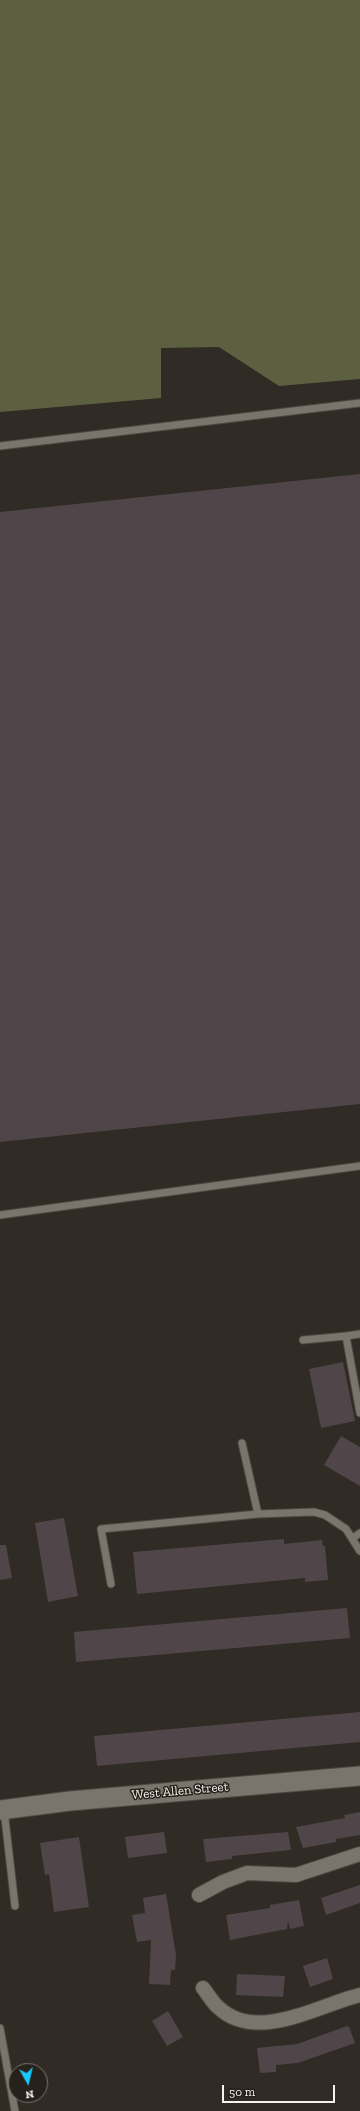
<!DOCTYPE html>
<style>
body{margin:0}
#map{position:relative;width:360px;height:2111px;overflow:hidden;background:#302b24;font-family:"Zilla Slab",serif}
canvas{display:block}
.north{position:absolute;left:8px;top:2063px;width:40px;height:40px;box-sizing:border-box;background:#26211a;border:1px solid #79746e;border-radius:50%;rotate:172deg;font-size:11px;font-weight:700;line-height:16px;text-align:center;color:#f5f1ed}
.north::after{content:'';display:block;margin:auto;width:14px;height:18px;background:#18cafc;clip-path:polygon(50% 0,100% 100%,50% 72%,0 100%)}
.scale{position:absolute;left:222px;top:2085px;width:113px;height:18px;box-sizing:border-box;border:2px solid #f5f1ed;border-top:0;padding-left:5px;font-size:12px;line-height:14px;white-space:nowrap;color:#f5f1ed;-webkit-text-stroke:3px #26211a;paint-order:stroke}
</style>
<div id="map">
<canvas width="360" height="2111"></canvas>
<div class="north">N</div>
<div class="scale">50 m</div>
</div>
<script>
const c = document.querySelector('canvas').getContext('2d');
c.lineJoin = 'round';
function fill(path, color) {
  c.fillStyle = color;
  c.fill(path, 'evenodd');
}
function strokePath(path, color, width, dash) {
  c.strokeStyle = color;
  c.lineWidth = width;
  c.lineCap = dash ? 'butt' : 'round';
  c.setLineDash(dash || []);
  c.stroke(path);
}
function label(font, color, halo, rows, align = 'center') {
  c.font = font + ' "Zilla Slab",serif';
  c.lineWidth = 3;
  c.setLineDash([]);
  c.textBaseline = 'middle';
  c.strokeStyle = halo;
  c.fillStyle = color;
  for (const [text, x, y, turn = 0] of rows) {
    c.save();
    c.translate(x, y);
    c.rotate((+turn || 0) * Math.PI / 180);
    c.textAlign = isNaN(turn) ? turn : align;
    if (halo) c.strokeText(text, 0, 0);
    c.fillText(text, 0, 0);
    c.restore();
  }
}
fill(new Path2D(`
 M0,0H360V379L279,386L219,347L161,348V398L0,412Z`), '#5d6040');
fill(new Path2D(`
 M360,474V1104L0,1142V512Z
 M343,1362L355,1421L321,1428L309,1369Z
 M341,1436L360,1447V1486L324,1465Z
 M64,1518L78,1596L48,1602L35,1523Z
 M284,1539V1544L322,1540L323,1546H325L328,1580L305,1582V1578L137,1594L133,1552Z
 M0,1545H6L12,1578L0,1580Z
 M347,1608L350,1638L76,1662L74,1632Z
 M360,1712V1742L97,1766L94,1736Z
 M360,1812V1835L336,1839V1842L303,1848L296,1827L345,1818L344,1815Z
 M164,1832L167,1853L128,1858L125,1837Z
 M288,1832L291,1850L232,1856V1859L206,1862L203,1839Z
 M79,1837L89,1907L54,1912L49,1874L45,1875L40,1843Z
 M360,1885V1903L326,1915L321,1898Z
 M166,1894L176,1955L175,1970H171L170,1985L149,1984L151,1940L137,1942L132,1915L145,1913L143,1898Z
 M299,1900L304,1926L290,1929L288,1921L287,1929L230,1940L226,1915L270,1908V1905Z
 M327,1958L333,1979L310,1987L303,1966Z
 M237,1974L285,1976L283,1997L236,1995Z
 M168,2011L183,2037L167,2046L152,2021Z
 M347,2026L349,2027L355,2043L298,2063L276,2065V2072L260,2073L257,2048L297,2044Z`), '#504649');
const lane = new Path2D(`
 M0,446L360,403
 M0,1215L360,1166
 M346,1336L360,1334
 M303,1340L346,1336L360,1413
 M242,1443L258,1514
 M353,1538L360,1533
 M111,1584L101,1529L258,1514L314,1512L325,1515L346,1529L360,1551
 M4,1810L15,1906
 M0,2028L15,2111`);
const street = new Path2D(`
 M199,1895L223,1882L247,1873L296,1875L360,1854
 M203,1988C208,1994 212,2002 218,2007C256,2044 318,2005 360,1995`);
const secondary = new Path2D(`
 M0,1810L70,1801L360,1776`);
strokePath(lane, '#4d4843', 9);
strokePath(street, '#4d4843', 16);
strokePath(secondary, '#4d4843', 21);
strokePath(lane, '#7a746c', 7);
strokePath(street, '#7a746c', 14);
strokePath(secondary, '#7a746c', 19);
label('13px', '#f5f1ed', '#26211a', [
 ["West Allen Street",180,1791,-5]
]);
</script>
